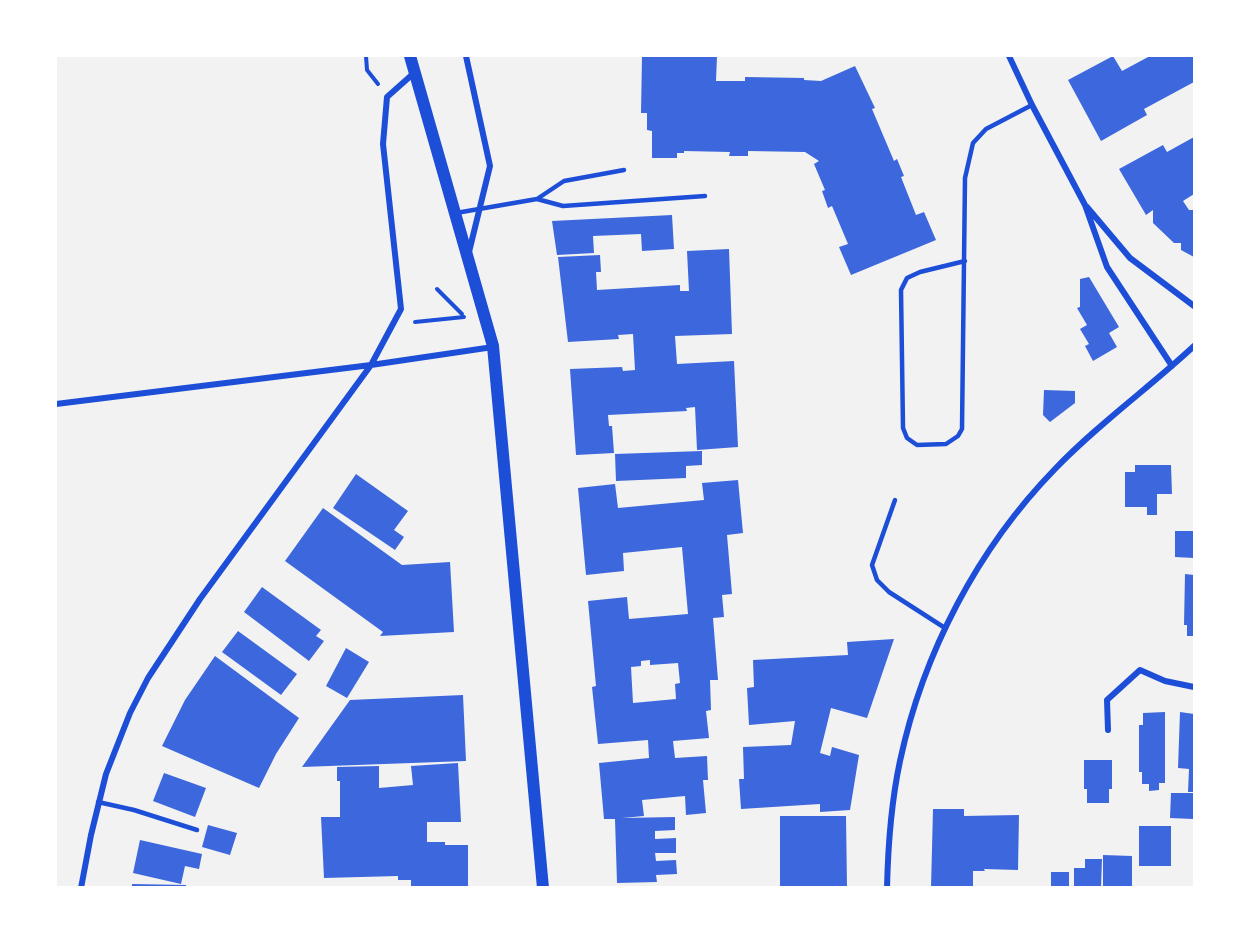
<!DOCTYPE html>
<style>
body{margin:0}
#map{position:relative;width:1250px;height:943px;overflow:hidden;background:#f2f2f2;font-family:"Sofia Sans Condensed",sans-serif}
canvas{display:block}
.frame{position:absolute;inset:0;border:57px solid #fff;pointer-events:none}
</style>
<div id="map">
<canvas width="1250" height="943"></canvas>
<div class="frame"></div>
</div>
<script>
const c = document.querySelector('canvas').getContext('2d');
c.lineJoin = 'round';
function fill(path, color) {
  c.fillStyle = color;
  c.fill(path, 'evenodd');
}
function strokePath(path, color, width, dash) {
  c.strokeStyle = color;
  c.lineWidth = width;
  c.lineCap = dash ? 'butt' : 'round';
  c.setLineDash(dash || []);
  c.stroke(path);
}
fill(new Path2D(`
 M642,56H717L716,81H745V77L804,78V80L821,81L855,66L875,108L872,109L894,161L897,159L904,176L901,177L916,215L924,212L936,240L851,275L839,247L848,244L832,206L828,208L822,191L825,190L814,164L819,161L805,152L748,151V156H729L730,152L684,151V153H677V158H652V131L647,130V113H641Z
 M1113,56L1122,71L1150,56H1194V82L1144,109L1147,115L1101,141L1068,80Z
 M1194,137V194L1183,201L1189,210H1194V257L1181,250V243H1174L1153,223V210L1146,215L1119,169L1163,145L1167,152Z
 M672,215L674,249L642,251L641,234L593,236L594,253L557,255L552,221Z
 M729,249L732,334L675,336L677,364L734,361L738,447L697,450L695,407L686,408L687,411L608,415L609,426H612L614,453L576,455L570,369L622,367L623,371L635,370L633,334L618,335L619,339L568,342L558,257L600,255L601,272H596L597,290L680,285V291H689L687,251Z
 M1089,277L1119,327L1109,333L1117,347L1093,361L1085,346L1089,344L1080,329L1087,325L1077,308L1080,307V279Z
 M1044,390L1075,391V403L1050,422L1043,415Z
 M702,451V465L686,466V478L616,481L615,454Z
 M1135,465H1171L1172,494H1157V515H1147V507H1125V472H1135Z
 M356,474L408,511L394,530L404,537L395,550L333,508Z
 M738,480L743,533L727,535L732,594L722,595L724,617L713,618L718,680H710L711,710L706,711L709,738L673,741L675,758L707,756L708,780H703L706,813L686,815L685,796L642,800L644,816L622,818L675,817V830L655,831V839L676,838V853H655L656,861L676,860L677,874L656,875L657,882L617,883L615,819H604L599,763L649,758L648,740L598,744L592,687L596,686L588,601L627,597L629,619L688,614L682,547L623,553L624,571L586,575L578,488L615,484L618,508L704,500L702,483ZM650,660V665L678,663L680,683L675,684L676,699L633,703L631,667L641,666V661Z
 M323,508L402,565L450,562L454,632L380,636L383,632L285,561Z
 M1175,531H1194V558L1175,557Z
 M1185,574L1194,575V636H1187V625H1184Z
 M262,587L321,630L316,636L324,641L309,661L244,612Z
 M238,631L297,674L281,695L222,652Z
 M894,639L867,718L831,708L820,753L830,756L832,747L859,755L850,810L820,812V804L741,809L739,779H744L743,747L791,745L795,721L749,725L747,688L754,687L753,660L848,655L847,642Z
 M346,648L369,662L347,698L326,686Z
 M215,656L299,718L276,754L259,788L162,746L185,700Z
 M463,695L466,761L302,767L350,700Z
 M1165,712V783H1159V790L1149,791V784H1142V772H1139V725H1143V713Z
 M1180,712L1194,714V792H1188L1189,769L1178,768Z
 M1084,760H1112V789H1109V803H1087V789H1084Z
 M458,763L461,822H427V842H445V845H468V888H411V880H398V876L324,878L321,817H340V781H337V767L379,766V788L413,785L411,766Z
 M164,773L206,788L195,817L153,801Z
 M1171,793H1193V819L1170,818Z
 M933,809H964V816L1019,815L1018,870L984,869L985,871H973V888H931Z
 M780,816H846L847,888H780Z
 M208,825L237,833L230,855L202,847Z
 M1139,826H1171V866H1139Z
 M140,840L202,854L199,869L185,866L181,884L133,873Z
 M1103,855L1132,856V888H1103Z
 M1085,859H1102L1101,888H1074V868H1085Z
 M1051,872H1069V888H1051Z
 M132,884L186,885V888H132Z`), '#3d67dc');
strokePath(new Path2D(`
 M366,56L367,70L378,84
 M437,289L462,314
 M415,322L464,317`), '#1d4ed8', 4);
strokePath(new Path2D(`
 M537,199L563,206L705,196
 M456,213L537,199L564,181L624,170
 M965,261L920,272L907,278L901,290L903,428L907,438L917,445L946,444L958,436L962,429L965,178L973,143L986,129L1032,105
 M895,500L872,565L877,580L889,592L945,628
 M98,802L134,810L197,830`), '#1d4ed8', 4.5);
strokePath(new Path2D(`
 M466,56L490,166L469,252
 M1009,56L1032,105L1085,205L1107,267L1172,366
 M1087,207L1130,258L1194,306
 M56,404L371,365L493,347
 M1108,730L1107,700L1140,670L1165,681L1194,687
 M81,888L91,835L106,774L130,713L148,678L200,599L371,365L401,309L383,144L387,97L414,73
 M887,888C888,845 891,803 900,761C923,653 978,548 1055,469C1098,424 1149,388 1194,346`), '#1d4ed8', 6);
strokePath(new Path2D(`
 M410,56L493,346L543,888`), '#1d4ed8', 12);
</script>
